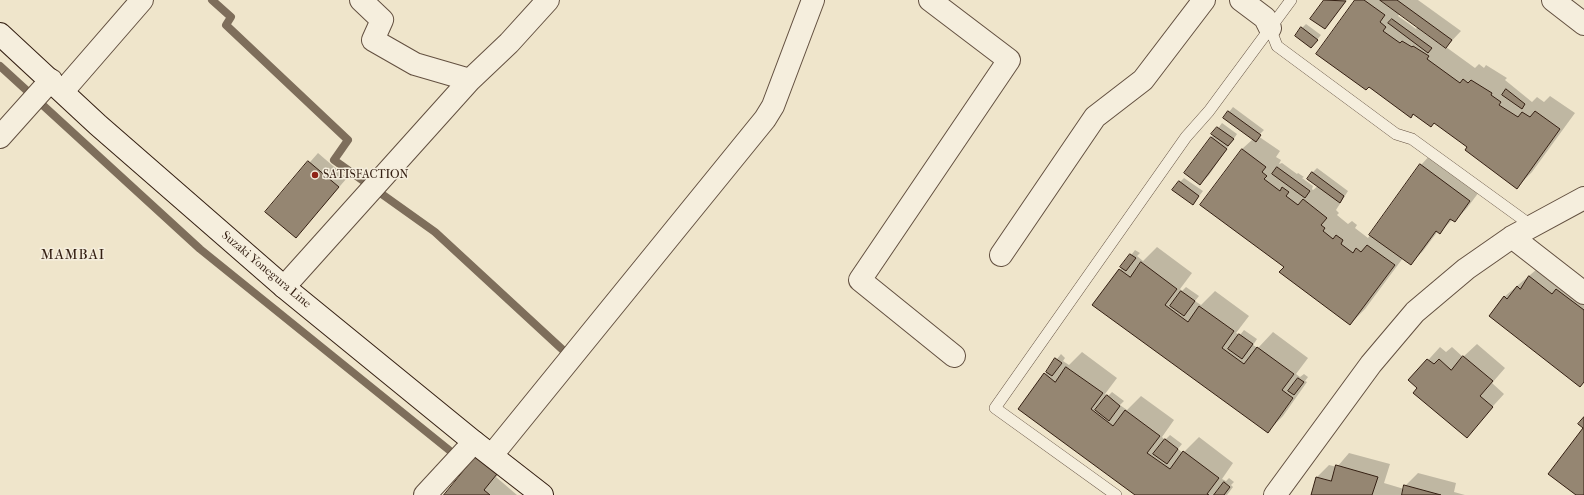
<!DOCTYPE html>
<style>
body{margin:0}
canvas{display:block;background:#efe5cb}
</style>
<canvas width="1584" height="495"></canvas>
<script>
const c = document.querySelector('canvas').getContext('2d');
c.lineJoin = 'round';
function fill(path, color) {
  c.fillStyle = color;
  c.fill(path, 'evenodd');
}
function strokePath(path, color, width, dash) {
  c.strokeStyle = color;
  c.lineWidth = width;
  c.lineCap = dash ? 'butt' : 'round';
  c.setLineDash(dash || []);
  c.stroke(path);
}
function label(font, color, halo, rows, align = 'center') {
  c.font = font + ' "IM FELL French Canon",serif';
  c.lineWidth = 3;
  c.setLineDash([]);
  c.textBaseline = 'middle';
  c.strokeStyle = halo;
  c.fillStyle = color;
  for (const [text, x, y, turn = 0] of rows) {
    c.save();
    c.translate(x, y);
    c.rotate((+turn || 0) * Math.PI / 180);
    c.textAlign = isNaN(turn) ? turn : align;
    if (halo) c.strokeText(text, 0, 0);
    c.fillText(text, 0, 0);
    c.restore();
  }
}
fill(new Path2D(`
 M1325,0H1347L1325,28L1312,18Z
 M1356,0H1418L1461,31L1446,47L1475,68L1479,64L1484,68L1486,65L1507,78L1505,80L1532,102L1537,97L1544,102L1550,96L1575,113L1532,172L1517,187L1469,146L1435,122L1414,114L1411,117ZM1400,13L1418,26L1416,29L1408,23L1398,16Z
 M1306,24L1321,35L1311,47L1302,28Z
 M1233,107L1264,130L1258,136L1280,151L1276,157L1281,160L1279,164L1282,163L1297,174L1298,173L1304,177L1302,178L1313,186L1312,189L1313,190L1318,186L1312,173L1317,168L1348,191L1336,210L1339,213L1337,215L1348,224L1352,221L1357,225L1355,228L1368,238L1421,165L1433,152L1482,188L1467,208L1455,221L1453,219L1440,232L1438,231L1423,251L1410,264L1403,258L1365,309L1350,324L1286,266L1242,149L1253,139L1229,112Z
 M1222,123L1237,134L1209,175L1200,184L1186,173Z
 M318,153L347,178L296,237L266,212Z
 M1184,178L1203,191L1193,204L1180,182Z
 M1157,247L1192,273L1180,289L1182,291L1186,287L1199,296L1195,301L1201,305L1215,291L1249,316L1236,333L1240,335L1244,330L1257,339L1253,345L1258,348L1273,332L1308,358L1296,374L1300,377L1304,374L1308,377L1305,381L1307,382L1283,416L1268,431L1120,270L1135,250L1140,253L1137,256L1143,261Z
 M1543,264L1584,288V381L1504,297Z
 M1477,344L1505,368L1492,383L1504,394L1466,436L1410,380L1440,347L1446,352L1452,347L1463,357Z
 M1082,352L1117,378L1105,394L1108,396L1112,392L1124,401L1120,405L1127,410L1141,396L1174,420L1162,437L1165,440L1170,435L1182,444L1178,449L1183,453L1199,437L1233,463L1222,479L1226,481L1229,478L1234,482L1231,485L1233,487L1227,495H1137L1045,374L1061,354L1065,358L1063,361L1069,365Z
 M1349,453L1390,464L1384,483L1404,489L1405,486L1418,473L1456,483L1454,492L1465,495H1312L1317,477L1329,465L1337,467Z
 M509,461L496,477L517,495H446Z`), '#0003');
strokePath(new Path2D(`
 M212,0L231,17L226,25L348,140L334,160L435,232L564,351
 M0,66L200,249L449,450`), '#7e6e5b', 8);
const building = new Path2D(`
 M1324,0L1346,1L1325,29L1310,19Z
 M1355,0H1364L1385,15L1380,22L1386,27L1383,31L1400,43L1402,41L1412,47L1413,46L1429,56L1427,59L1460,83L1463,79L1468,83L1471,80L1492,93L1491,95L1501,102L1499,105L1518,117L1522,112L1530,117L1535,111L1560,129L1517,189L1465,150L1467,147L1434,123L1431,127L1413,114L1411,118L1369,87L1366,90L1316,54Z
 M1380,0H1397L1452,40L1446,48Z
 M1392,19L1432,48L1428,53L1388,23Z
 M1301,27L1318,40L1311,48L1295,36Z
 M1506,89L1525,104L1522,109L1502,95Z
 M1228,111L1261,135L1256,142L1223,118Z
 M1217,127L1234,139L1228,146L1211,134Z
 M1211,137L1227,149L1200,185L1184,173Z
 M1242,149L1266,167L1262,172L1267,176L1264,179L1280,191L1282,187L1289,192L1286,196L1298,205L1303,199L1327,218L1321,225L1325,228L1323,231L1333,239L1336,235L1343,240L1341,244L1353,253L1356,248L1361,252L1367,245L1395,265L1350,325L1279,272L1284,267L1200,205Z
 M308,161L339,187L296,238L265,212Z
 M1420,164L1470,201L1455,222L1450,219L1440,234L1436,231L1411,265L1369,235Z
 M1277,167L1310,191L1305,198L1272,174Z
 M1312,172L1344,196L1340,203L1307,179Z
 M1179,181L1199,196L1193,205L1172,190Z
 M1130,254L1136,258L1126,271L1120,267Z
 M1141,262L1177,289L1165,305L1188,322L1199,306L1234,331L1222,348L1244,364L1257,347L1294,374L1282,390L1293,398L1268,433L1092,305L1119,269L1130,277Z
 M1529,276L1552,294L1556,289L1584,310V382L1580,387L1489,316L1504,296L1507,299L1517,286L1520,289Z
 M1181,291L1195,301L1184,316L1170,306Z
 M1239,334L1253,344L1242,359L1228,349Z
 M1463,356L1493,381L1480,396L1493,407L1467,438L1413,393L1417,388L1408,380L1427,359L1434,364L1439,359L1451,370Z
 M1055,358L1062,363L1052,376L1046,372Z
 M1066,367L1103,393L1091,409L1113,426L1125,410L1160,436L1147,453L1170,469L1183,451L1219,478L1207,494L1209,495H1135L1018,409L1044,373L1055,382Z
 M1298,378L1304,382L1294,395L1288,391Z
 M1107,395L1120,406L1109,421L1095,410Z
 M1584,417V495H1576L1548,474L1583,428L1578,424Z
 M1165,439L1178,449L1167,464L1153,454Z
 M476,456L497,474L484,490L490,495H444Z
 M1336,465L1378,477L1372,495H1311L1316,477L1331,481Z
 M1224,482L1230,487L1224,495H1214Z
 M1404,485L1441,495H1402Z`);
fill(building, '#958672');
strokePath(building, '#341f12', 1);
const service = new Path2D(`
 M1270,28L1277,46L1396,134L1412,139L1532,226
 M1116,495L995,408L1186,137L1209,111L1291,0`);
const minor = new Path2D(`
 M361,0L382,20L373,40L415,64L470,80
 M930,0L1009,60L860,280L954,356
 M1241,0L1265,18L1270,28
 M1553,0L1584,24
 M63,91L142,0
 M0,137L51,80
 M1512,237L1584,293
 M1001,255L1095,117L1143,80L1204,0
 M284,287L470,80L509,43L548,0
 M492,455L765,119L773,106L813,0
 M425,495L474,442
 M1275,495L1371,364L1415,312L1466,269L1512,237L1584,198`);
const secondary = new Path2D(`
 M0,34L98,125L284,287L474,442L542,495`);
strokePath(service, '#635040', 12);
strokePath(minor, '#635040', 24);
strokePath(secondary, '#341f12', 24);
strokePath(service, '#f5eedd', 11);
strokePath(minor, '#f5eedd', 22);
strokePath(secondary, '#f5eedd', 22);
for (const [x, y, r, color] of [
 [315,175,4,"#8f2418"]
]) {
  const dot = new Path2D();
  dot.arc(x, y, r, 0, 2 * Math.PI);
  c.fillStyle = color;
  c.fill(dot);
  strokePath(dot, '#f5eedd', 1.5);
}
label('12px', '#341f12', '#f5eedd', [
 ["SATISFACTION",323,175]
], 'left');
label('12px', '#341f12', '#f5eedd', [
 ["Suzaki Yonegura Line",266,270,40]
]);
c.letterSpacing = '1px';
label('14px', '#341f12', '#f5eedd', [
 ["MAMBAI",73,256]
]);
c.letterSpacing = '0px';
</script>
